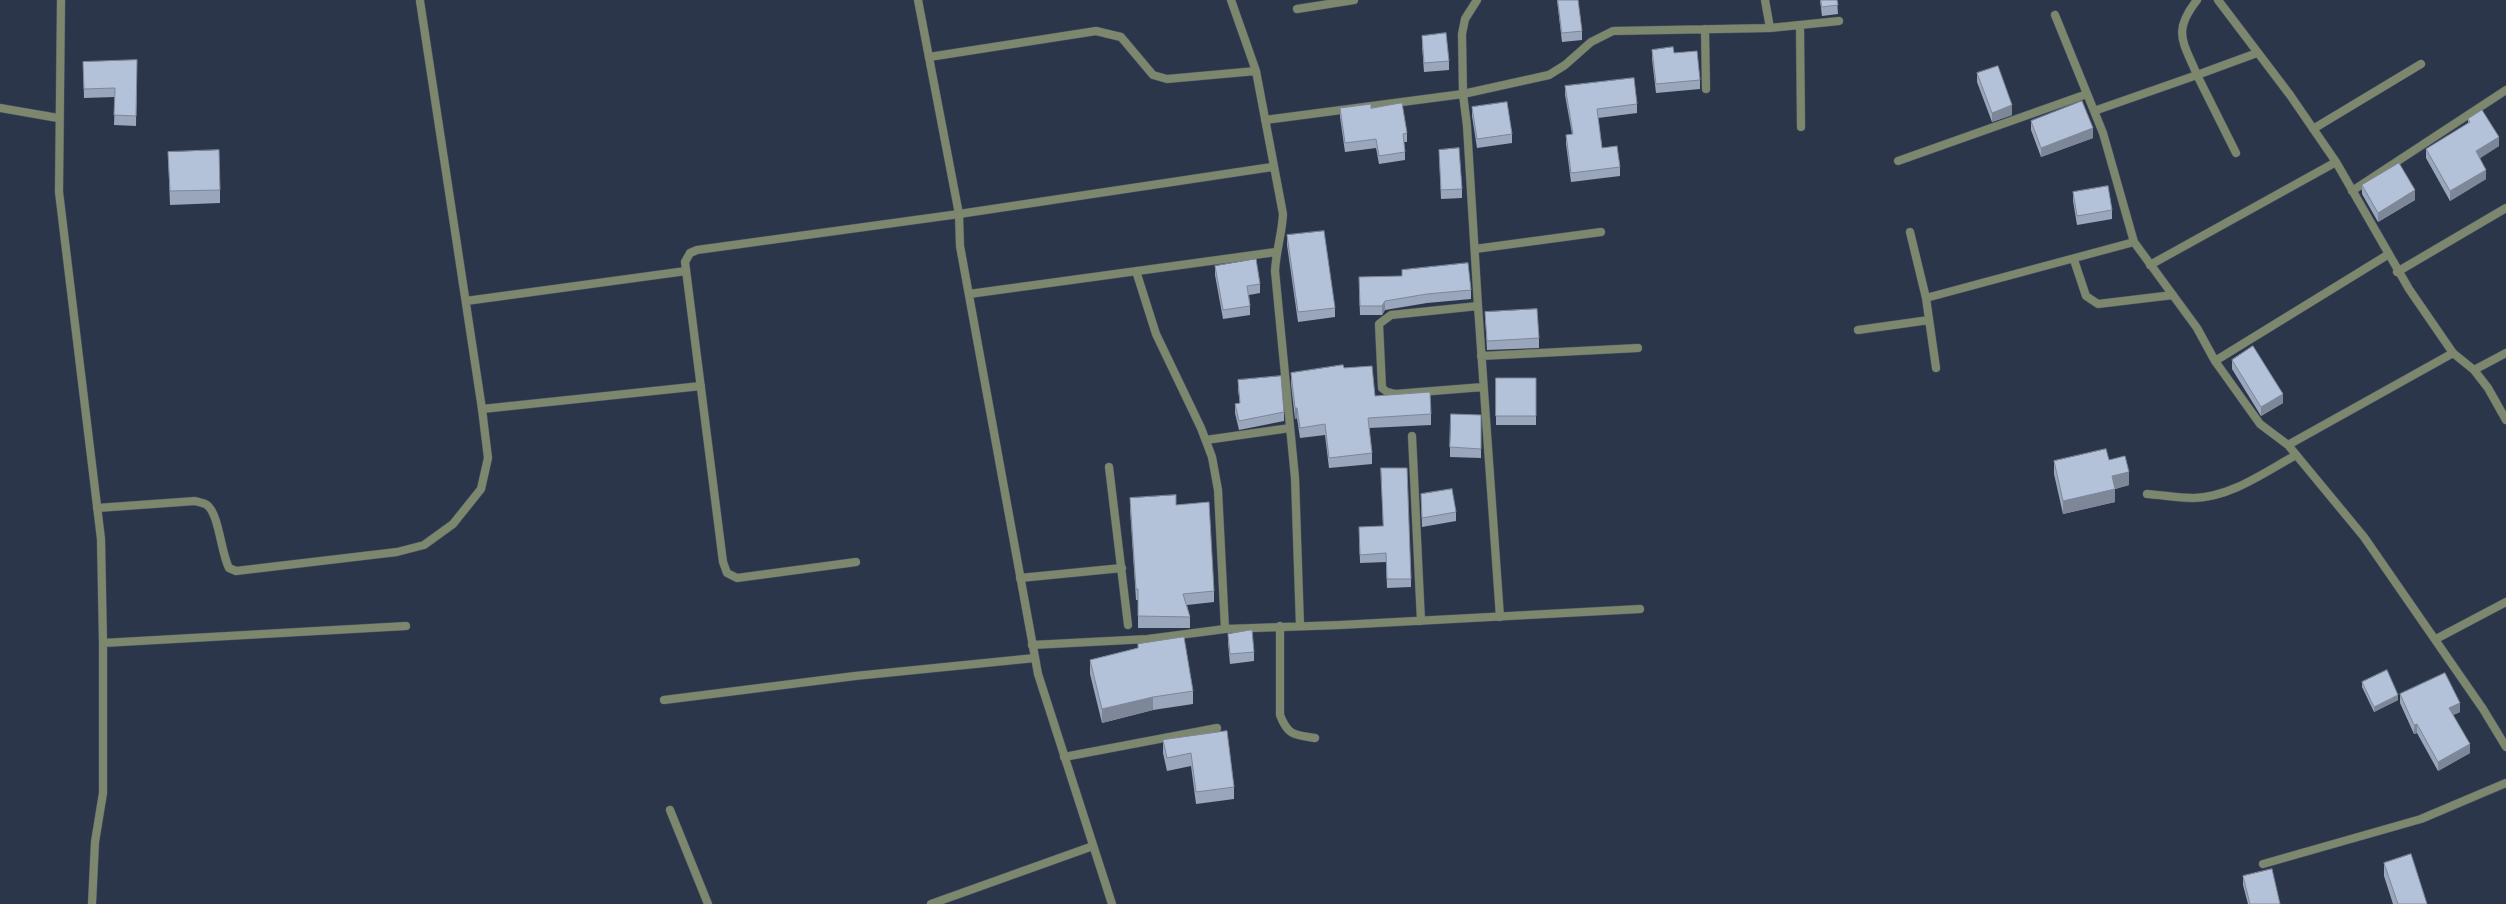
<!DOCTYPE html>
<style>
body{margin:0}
canvas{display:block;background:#2b364a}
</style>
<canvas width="2506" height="904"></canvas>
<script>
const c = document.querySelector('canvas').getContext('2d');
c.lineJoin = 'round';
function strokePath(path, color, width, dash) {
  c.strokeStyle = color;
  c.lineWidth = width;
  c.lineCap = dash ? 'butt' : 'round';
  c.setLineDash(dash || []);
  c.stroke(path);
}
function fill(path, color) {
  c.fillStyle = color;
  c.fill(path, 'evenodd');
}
const service = new Path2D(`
 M1475,249L1601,232
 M2147,494C2162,495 2178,498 2194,498C2231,497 2265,472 2296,455`);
const minor = new Path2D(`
 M61,0L59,192L101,539L103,643V793L95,842L92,904
 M1231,0L1256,71L1283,214C1282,234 1276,251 1275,271L1295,478L1300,626
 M1477,0L1465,19L1462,34L1463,94L1467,126L1478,306L1391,315L1379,324L1382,388L1387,392L1395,394L1483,387
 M2197,0C2172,32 2183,41 2197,75L2257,53
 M2218,0L2290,95L2336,162L2409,289L2453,353L2474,370L2488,388L2506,420
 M1297,9L1354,0
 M2055,15L2103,133L2134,242L2197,328L2215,361L2260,424L2288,445L2364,537L2483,709L2506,747
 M1800,25L1801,127
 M1770,28L1839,21
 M1705,29L1706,89
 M929,57L1096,31L1121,37L1153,75L1167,79L1256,71
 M0,108L58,118
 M2094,111L2197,75L2236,153
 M1265,120L1463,94L1549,75L1565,65L1591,42L1613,31L1770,28L1765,0
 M2313,129L2421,64
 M1898,161L2087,94
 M2352,191L2506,90
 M1910,232L1926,298L1936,368
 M2074,260L2086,296L2098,304L2173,295
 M2150,265L2336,162
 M1136,271L1156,334L1201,428L1212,457L1218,490L1225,629
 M2397,272L2506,208
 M969,294L1276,252
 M1926,298L2134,242
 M466,301L686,271
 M1478,306L1500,617
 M1858,330L1929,320
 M1481,356L1638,348
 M2215,361L2389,254
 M2474,370L2506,353
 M482,409L701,386
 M1412,436L1421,621
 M1206,440L1290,428
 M2288,445L2453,353
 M1109,467L1128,625
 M97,508L195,501C198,502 204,503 207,505C219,514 221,553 229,568L236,571L397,552L424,545L453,524L481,489L488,458L482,409L420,1
 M856,562L737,578L727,573L723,562L685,262L690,253L697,250L959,214L1272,167
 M1020,578L1122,568
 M1280,626V715C1288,736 1295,735 1315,738
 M2436,639L2506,602
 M103,643L406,626
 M1032,645L1148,639L1225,629L1340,625L1640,609
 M664,700L855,676L1035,658
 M1064,757L1217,728
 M670,810L708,904
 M2263,864L2421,819L2506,783
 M931,904L1093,846`);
const tertiary = new Path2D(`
 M918,0L959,214L960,246L1038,674L1112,904`);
strokePath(service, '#475265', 9);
strokePath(minor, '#475265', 9);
strokePath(tertiary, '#475265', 9);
strokePath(service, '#7d876d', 8);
strokePath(minor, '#7d876d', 8);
strokePath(tertiary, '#7d876d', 8);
fill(new Path2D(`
 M1557,0H1578L1582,31V40L1562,42Z
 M1820,0H1837L1838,14L1822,16Z
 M1422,36L1449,61V70L1424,72L1422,45Z
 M1652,50L1674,53L1700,80V89L1656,93L1652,59Z
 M137,60L136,126L114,125L115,97L84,98L83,62Z
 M1977,73L2012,115L1992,122L1977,82Z
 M1565,86L1637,104V113L1598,118L1602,148L1620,167V176L1571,182L1566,144V135L1572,134L1565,95Z
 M1472,107L1512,134V143L1477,148L1472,116Z
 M1340,108H1371L1407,133V142H1404L1405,152V160L1379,164L1376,148L1345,152L1340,117Z
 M2468,119L2499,146L2479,158L2486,179L2450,201L2426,158V149L2468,123Z
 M2031,121L2093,138L2041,157L2031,130Z
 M1439,150L1462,189V198L1441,199Z
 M168,152L220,190V203L170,205Z
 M2362,185L2415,200L2378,222L2362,194Z
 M2073,192L2112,210V219L2077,225L2073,201Z
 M1287,235L1335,308V317L1298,322L1287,245Z
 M1215,266L1260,284V293L1249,295L1250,306V315L1223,319L1215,275Z
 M1402,270L1471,290V299L1427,303L1385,310L1382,315H1360L1359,286L1402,276Z
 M1485,312L1539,338V348L1487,350Z
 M2232,360L2283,403L2261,416L2232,369Z
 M1344,368L1375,396L1431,414V425L1369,428L1372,453V464L1329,468L1325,435L1300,438L1297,418L1295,419L1291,384V373Z
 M1496,378H1536V425H1496Z
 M1238,380L1284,412V421L1239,430L1235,413V404L1240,403L1238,390Z
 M1481,415V458L1450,457V447Z
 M2109,460L2129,485L2115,489V502L2063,514L2054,474V461Z
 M1421,494L1456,512V521L1422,527Z
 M1130,498L1176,505L1214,591V602L1187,605L1190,617V628H1138V600H1136L1130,509Z
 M1359,527L1411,579V587L1387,588L1386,562L1360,563Z
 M1228,634L1254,652V661L1230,664L1228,643Z
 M1138,644L1193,691V704L1153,710L1102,723L1090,674V660L1138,648Z
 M2362,682L2398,700L2374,712L2362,687Z
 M2400,694L2460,712L2453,715L2470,753L2438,771L2417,733L2414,734L2400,703Z
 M1227,731L1234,787V799L1196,804L1191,766L1167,771L1163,753V740Z
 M2384,863L2427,904H2393L2384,876Z
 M2243,876L2280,904H2248L2243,885Z`), '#9aa6bb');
fill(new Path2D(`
 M2012,105V115L1992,122V113Z
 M2093,128V138L2041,157V148Z
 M2499,137V146L2476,161V151Z
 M2486,170V179L2450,201V191Z
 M2415,190V200L2378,222V213Z
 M1385,301V310L1382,315V306Z
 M2283,394V403L2261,416V407Z
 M1295,408H1297V418L1295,419Z
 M2129,472V485L2115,489V502L2063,514V501L2112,476Z
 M2398,695V700L2374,712V707Z
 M1153,697V710L1102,723V709Z
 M2460,703V712L2449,717V708Z
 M2417,724V733L2414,734V725Z
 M2470,744V753L2438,771V762Z`), '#7d8798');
const building = new Path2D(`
 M1558,0H1578L1582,31L1562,33Z
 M1821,0H1837L1838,5L1822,7Z
 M1446,33L1449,61L1424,63L1422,36Z
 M1673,47L1674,53L1697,51L1700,80L1656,84L1652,50Z
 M137,60L136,116L114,115L115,88L84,89L83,62Z
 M1998,66L2012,105L1992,113L1977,73Z
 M1634,78L1637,104L1597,109L1602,148L1617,146L1620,167L1571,173L1566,135L1573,134L1565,86Z
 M2082,101L2093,128L2041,148L2031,121Z
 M1507,102L1512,134L1477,139L1472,107Z
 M1402,103L1407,133L1403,134L1405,152L1379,156L1376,139L1345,143L1340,108L1371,104V108Z
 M2482,110L2499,137L2476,151L2486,170L2450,191L2426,149L2470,122L2468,119Z
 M1459,148L1462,189L1441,190L1439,150Z
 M219,150L220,190L170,191L168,152Z
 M2399,163L2415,190L2378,213L2362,185Z
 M2108,186L2112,210L2077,216L2073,192Z
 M1324,231L1335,308L1298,312L1287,235Z
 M1256,259L1260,284L1247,286L1250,306L1223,310L1215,266Z
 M1468,263L1471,290L1427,294L1385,301L1382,306H1360L1359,277L1402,276V270Z
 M1537,309L1539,338L1487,341L1485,312Z
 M2253,346L2283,394L2261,407L2232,360Z
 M1343,365L1344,368L1372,366L1375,396L1430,392L1431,414L1368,418L1372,453L1329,458L1325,424L1300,428L1297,408H1295L1291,373Z
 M1281,376L1284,412L1239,421L1235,404L1240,403L1238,380Z
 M1496,378H1536V416H1496Z
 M1451,414L1481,415V449L1450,447Z
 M2106,449L2109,460L2125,456L2129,472L2112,476L2115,489L2063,501L2054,461Z
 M1381,468H1407L1411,579H1387L1386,553L1360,555L1359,527L1383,526Z
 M1452,489L1456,512L1422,518L1421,494Z
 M1176,495V505L1209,502L1214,591L1183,594L1190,617L1138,616V589H1136L1130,498Z
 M1252,630L1254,652L1230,654L1228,634Z
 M1184,637L1193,691L1153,697L1102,709L1090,660L1138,648V644Z
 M2387,670L2398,695L2374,707L2362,682Z
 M2445,673L2460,703L2449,708L2470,744L2438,762L2417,724L2414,725L2400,694Z
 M1227,731L1234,787L1196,792L1191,753L1167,758L1163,740Z
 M2411,854L2427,904H2398L2384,863Z
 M2272,869L2280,904H2250L2243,876Z`);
fill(building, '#b3c1d9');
strokePath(building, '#7d8798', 1);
</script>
